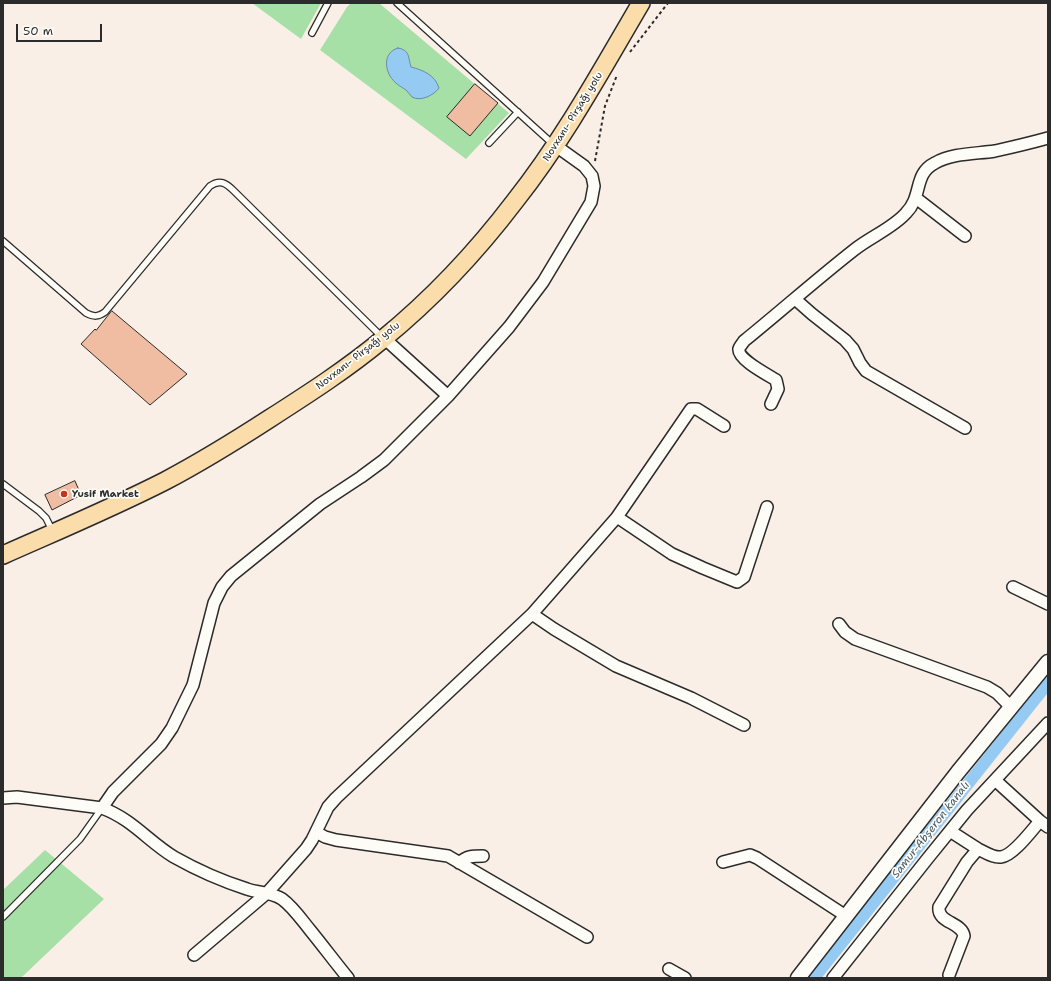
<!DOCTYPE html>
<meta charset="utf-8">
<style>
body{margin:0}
#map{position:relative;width:1051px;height:981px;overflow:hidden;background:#faefe6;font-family:"Shantell Sans",sans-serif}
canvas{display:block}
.frame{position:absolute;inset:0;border:4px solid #2b2b2b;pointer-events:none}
.scale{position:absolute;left:16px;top:24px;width:86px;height:18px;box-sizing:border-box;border:2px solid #2b2b2b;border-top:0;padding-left:5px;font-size:12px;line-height:14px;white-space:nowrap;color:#2b2b2b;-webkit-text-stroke:3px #fdfcf7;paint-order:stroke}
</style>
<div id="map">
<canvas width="1051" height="981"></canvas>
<div class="frame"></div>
<div class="scale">50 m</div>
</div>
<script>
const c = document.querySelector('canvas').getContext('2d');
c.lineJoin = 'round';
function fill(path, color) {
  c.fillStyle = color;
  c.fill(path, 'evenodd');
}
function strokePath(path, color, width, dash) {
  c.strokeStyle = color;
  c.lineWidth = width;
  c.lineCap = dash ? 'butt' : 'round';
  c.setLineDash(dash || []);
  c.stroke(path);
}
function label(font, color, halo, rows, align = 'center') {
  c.font = font + ' "Shantell Sans",sans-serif';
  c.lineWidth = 3.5;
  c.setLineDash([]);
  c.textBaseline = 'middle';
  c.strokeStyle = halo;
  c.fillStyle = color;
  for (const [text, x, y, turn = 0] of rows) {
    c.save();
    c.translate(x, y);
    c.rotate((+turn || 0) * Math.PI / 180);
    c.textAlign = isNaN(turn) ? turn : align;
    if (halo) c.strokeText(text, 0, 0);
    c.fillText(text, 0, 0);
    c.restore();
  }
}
fill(new Path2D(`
 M252,3H321L301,39Z
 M351,3H379L509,113L466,159L320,50L347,7Z
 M45,850L104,899L23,976L19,978H3V890Z`), '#a6e0a6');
const water = new Path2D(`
 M398,48C410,50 408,57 411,67C423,70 435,75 439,88C434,95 421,102 412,97C410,95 408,92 406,90C400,86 394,83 390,76C384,65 385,52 398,48Z`);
fill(water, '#95cbf3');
strokePath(water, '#6b8ba3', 1);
strokePath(new Path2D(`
 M814,978L1048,683`), '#95cbf3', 12);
const building = new Path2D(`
 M475,84L498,103L470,136L447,117Z
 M112,311L187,374L150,405L81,344L95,329L96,330Z
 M75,481L81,495L52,510L45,495Z`);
fill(building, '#f0bca2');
strokePath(building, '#2b2b2b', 1);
const service = new Path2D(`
 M397,3L554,145
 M312,33L328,3
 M489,143L518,112
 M3,241L86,313C94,317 98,317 105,312L210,186C220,179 226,183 234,191L382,337
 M3,484L39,511L46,518L52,530
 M3,917L80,839L102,808`);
const minor = new Path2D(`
 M916,198L965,236
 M795,299L812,314L845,340L853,349L860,363L866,371L965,428
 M384,338L448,396
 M771,404L778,389L776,380C768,375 737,359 739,349C739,347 743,343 744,341C781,311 817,279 854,250C870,237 893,228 906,213C923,196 913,174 935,163C953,153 975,154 995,151C1013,147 1030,143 1048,138
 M617,517L672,554L703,568L737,582L744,577L767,507
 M1013,587L1048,604
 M532,614L554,629L616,666L691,698L744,725
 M839,624L845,632L855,639L987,687L997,693L1011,707
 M995,780L1040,821L1048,827
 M3,798L17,797L102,808C132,819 149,842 174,857C197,870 222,881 247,889C258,893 271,892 282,899C293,907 301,919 310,930C323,946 335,962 348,978
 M102,808L113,792L161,744L172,728L193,685L214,603L222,587L231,576L320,504L361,477L384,460L448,396L509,327L543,282L591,202L594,186L592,176L584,166L556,146
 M316,832L325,837L336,840L448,856L587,937
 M978,849C985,852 993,858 1001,857C1013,856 1032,830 1040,821
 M723,862L750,855L757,858L846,916
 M459,863C467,856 472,856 483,856
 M194,955L267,893L306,849L312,840L328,807L336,798L532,614L617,517L691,409H697L724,426
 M669,969L685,978
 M949,975L964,936C962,922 937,923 939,907L967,862L978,849L950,831
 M833,978L928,858L967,810L1048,723`);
const tertiary = new Path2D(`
 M798,978L958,772L1048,662`);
const primary = new Path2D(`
 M3,555C57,531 112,508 165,481C201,462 235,441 269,419C308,394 347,369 383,339C432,299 477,251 515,201C564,139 601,71 641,3`);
strokePath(service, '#2b2b2b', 8);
strokePath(minor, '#2b2b2b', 14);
strokePath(tertiary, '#2b2b2b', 17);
strokePath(primary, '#2b2b2b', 20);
strokePath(new Path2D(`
 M630,52L668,3
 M595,161L605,106L617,75`), '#2b2b2b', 2, [3, 3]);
strokePath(service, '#fdfcf7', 5.5);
strokePath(minor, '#fdfcf7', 11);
strokePath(tertiary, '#fdfcf7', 14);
strokePath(primary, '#faddab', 17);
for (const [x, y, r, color] of [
 [64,494,4,"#c8321e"]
]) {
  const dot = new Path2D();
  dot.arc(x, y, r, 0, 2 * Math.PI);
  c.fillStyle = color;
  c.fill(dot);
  strokePath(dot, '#fdfcf7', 1.5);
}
label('10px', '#2b2b2b', '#fdfcf7', [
 ["Novxanı- Pirşağı yolu",573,117,-58],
 ["Novxanı- Pirşağı yolu",358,356,-38]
]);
label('bold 10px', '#2b2b2b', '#fdfcf7', [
 ["Yusif Market",72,494]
], 'left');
label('italic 11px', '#4b5b67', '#fdfcf7', [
 ["Samur-Abşeron kanalı",931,830,-52]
]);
</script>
